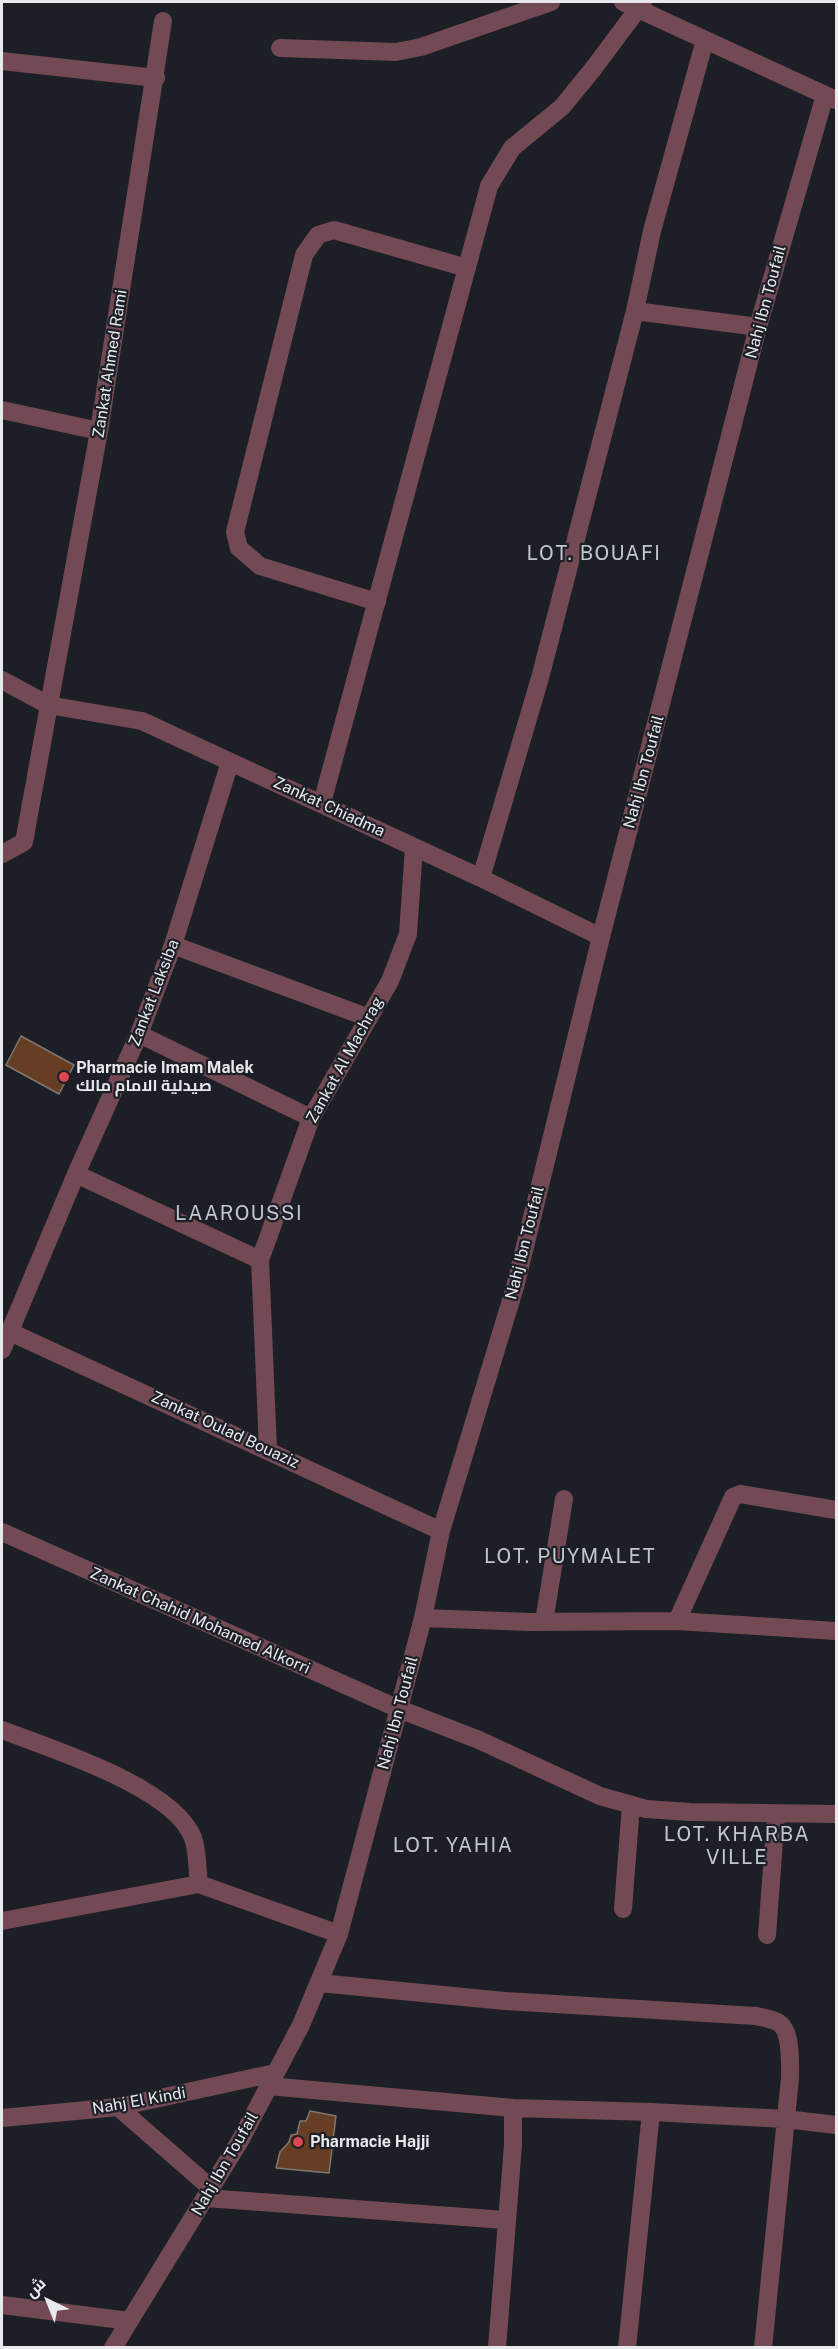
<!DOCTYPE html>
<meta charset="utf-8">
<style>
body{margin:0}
#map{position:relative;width:838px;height:2349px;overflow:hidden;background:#1c1f26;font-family:"Public Sans",Cairo,sans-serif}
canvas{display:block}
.frame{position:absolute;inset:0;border:3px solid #e7e9ef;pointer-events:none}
.north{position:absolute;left:18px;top:2271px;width:60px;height:60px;-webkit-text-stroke:4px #1c1f26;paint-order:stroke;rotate:317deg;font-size:16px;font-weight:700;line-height:24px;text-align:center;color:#e7e9ef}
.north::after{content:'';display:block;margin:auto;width:21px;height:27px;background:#e7e9ef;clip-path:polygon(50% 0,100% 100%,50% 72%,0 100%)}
</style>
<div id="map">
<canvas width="838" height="2349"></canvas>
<div class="frame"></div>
<div class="north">ش</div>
</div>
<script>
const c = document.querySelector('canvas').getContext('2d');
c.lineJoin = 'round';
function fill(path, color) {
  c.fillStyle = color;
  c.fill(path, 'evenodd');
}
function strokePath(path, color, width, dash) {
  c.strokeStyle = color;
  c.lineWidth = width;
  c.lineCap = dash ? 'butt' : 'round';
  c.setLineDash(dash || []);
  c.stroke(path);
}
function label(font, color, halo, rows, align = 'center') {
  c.font = font + ' "Public Sans",Cairo,sans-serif';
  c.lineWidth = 4.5;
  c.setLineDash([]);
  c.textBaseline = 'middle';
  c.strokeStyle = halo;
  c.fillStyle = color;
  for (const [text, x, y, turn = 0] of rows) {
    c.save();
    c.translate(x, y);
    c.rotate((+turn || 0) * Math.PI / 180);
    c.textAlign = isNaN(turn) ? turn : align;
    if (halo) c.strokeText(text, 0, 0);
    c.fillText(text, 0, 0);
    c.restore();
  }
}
const building = new Path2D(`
 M21,1036L74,1065L59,1094L6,1065Z
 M310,2111L336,2116L329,2173L276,2168L280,2152L289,2142L291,2135L297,2134L300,2121H306Z`);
fill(building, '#653e24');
strokePath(building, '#807670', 1.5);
strokePath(new Path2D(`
 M623,2L836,100
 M280,48L396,52L421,47L551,2
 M2,61L156,78
 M635,311L758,327
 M2,410L99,431
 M377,602L260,566L239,548L235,532L304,255L318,235L334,230L467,268
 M2,680L48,705L142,721L481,878L601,937
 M322,803L489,186L512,148L562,107L593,69L643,2
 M2,854L24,842L99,431L163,21
 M481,878L540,678L635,311L652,231L705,40
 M173,945L369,1018
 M139,1034L311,1118
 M76,1174L260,1260
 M8,1331L441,1531
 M2,1350L76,1174L139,1034L173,945L230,762
 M268,1450L260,1260L311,1118L390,981L408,934L414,847
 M2,1532L399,1709L479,1740L600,1796L646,1809L690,1812L836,1814
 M423,1618L530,1622L677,1621L836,1631
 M677,1621L733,1497L740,1494L836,1510
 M544,1622L564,1499
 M2,1730C51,1749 174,1787 193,1838C198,1852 197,1870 199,1884L339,1934
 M623,1909L631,1805
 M2,1921L199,1884
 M767,1935L776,1814
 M319,1983L505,2001L756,2016C764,2018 773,2019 779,2023C792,2032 790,2064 790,2078L763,2348
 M268,2086L513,2108V2145L497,2348
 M118,2107L212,2189
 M513,2108L651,2112
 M2,2118L118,2107L275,2073
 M206,2198L505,2220
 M2,2305L130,2321
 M113,2348L241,2139L301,2025L339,1934L423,1618L441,1531L515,1287L601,937L758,327L825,95
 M627,2348L651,2112L786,2119L836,2125`), '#734a53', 18);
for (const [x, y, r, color] of [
 [64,1077,6,"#e0444e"],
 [298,2142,6,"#e0444e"]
]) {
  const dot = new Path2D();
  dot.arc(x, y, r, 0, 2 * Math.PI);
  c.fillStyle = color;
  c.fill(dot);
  strokePath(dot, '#1c1f26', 2);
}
label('16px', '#e7e9ef', '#1c1f26', [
 ["Nahj Ibn Toufail",766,302,-75],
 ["Zankat Ahmed Rami",110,364,-81],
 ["Nahj Ibn Toufail",644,772,-75],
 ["Zankat Chiadma",329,807,25],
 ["Zankat Laksiba",154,993,-69],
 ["Zankat Al Machrag",345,1060,-61],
 ["Nahj Ibn Toufail",525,1243,-76],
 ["Zankat Oulad Bouaziz",225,1430,25],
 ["Zankat Chahid Mohamed Alkorri",200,1621,24],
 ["Nahj Ibn Toufail",398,1713,-75],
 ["Nahj El Kindi",139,2101,-10],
 ["Nahj Ibn Toufail",225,2164,-60]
]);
label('bold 16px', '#e7e9ef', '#1c1f26', [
 ["Pharmacie Imam Malek",76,1068],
 ["صيدلية الامام مالك",76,1086],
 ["Pharmacie Hajji",310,2142]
], 'left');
c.letterSpacing = '1.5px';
label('20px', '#c2c6d0', '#1c1f26', [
 ["LOT. BOUAFI",594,554],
 ["LAAROUSSI",239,1214],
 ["LOT. PUYMALET",570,1557],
 ["LOT. KHARBA",737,1835],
 ["VILLE",737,1858],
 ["LOT. YAHIA",453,1846]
]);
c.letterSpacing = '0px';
</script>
